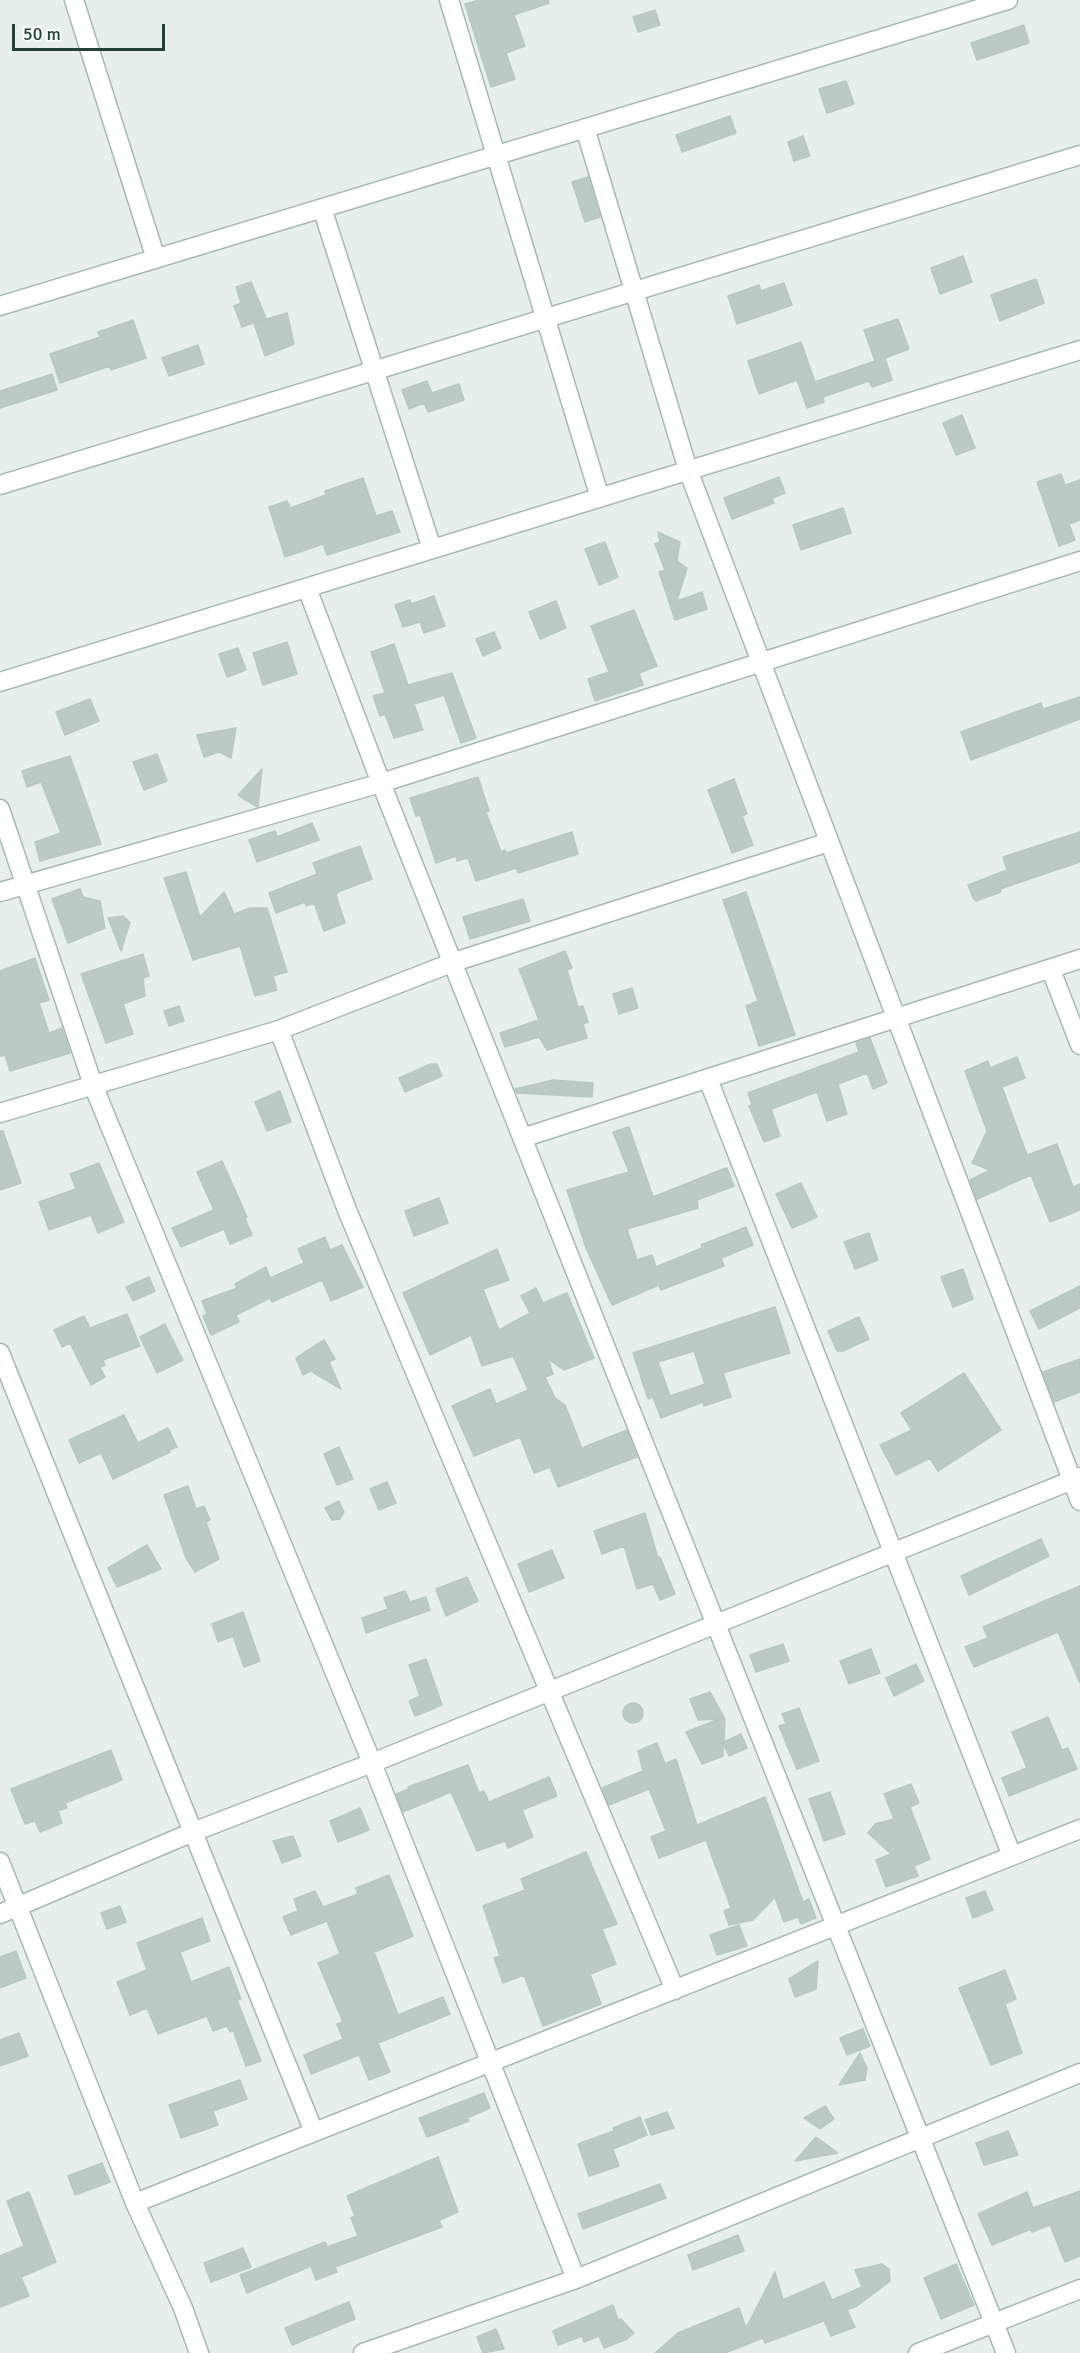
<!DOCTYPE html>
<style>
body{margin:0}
#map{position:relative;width:1080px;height:2353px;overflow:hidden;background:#e6efeb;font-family:Signika,sans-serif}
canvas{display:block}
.scale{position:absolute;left:12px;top:24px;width:153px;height:27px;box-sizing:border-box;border:3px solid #24423a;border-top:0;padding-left:8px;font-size:18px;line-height:21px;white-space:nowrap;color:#24423a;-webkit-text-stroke:4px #f7fbf9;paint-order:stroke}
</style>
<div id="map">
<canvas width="1080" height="2353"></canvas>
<div class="scale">50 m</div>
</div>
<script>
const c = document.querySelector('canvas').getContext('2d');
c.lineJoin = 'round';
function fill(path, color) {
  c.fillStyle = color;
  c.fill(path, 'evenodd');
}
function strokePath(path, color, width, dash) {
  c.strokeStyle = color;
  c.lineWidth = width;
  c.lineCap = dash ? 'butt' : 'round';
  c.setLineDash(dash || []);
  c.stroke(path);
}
const building = new Path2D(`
 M479,0H548L549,3L514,15L525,46L506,53L515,79L491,87L465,4Z
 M655,10L660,25L638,32L633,17Z
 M1024,25L1029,43L977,60L971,43Z
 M846,81L854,104L827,113L819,89Z
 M730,116L736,133L682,152L676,135Z
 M803,136L810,156L794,161L788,142Z
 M588,177L600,217L585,222L572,182Z
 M963,256L972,282L940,294L931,268Z
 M1036,279L1044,303L1000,321L991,295Z
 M251,282L266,318L242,327L234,306L241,303L236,287Z
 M784,283L792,305L737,324L728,296L759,285L761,291Z
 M287,313L294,344L265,356L254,323Z
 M898,319L909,349L885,358L892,380L872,387L869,381L823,397L824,402L807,408L797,380L759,394L748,361L801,342L815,382L875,361L864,330Z
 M133,320L146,358L111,370L110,366L60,383L50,354L100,337L98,332Z
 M198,345L204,364L169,376L162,358Z
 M52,374L57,390L0,408V391Z
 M427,381L432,393L459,384L464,400L428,412L424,403L409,409L402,390Z
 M962,415L975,448L956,455L943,423Z
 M1061,474L1065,485L1080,480V520L1069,524L1075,540L1059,546L1037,482Z
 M779,477L785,493L772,498L774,503L732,519L724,498Z
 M363,478L376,516L392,511L400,532L327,555L323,544L285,557L269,507L287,501L290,508L326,495L325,491Z
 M843,508L851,533L801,550L793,525Z
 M658,532L680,542L677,561L687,568L677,601L702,592L707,609L675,620L659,572L665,570L655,544L660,542Z
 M605,542L618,577L599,585L585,549Z
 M434,596L445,626L424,633L420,622L403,627L395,605L410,600L411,604Z
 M556,601L566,628L540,639L529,612Z
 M634,610L657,666L639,673L643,685L595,701L588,679L609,672L591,626Z
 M494,632L501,648L483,656L476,639Z
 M287,642L297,674L263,685L253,653Z
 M394,644L408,685L452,673L476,738L461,743L444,695L414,704L423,730L394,738L385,714L380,716L373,696L385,693L371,652Z
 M238,648L246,670L227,677L219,654Z
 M1080,697V719L971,760L961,732L1041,703L1043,709Z
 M90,699L99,721L65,735L56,712Z
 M236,728L231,758L219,752L204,757L197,735Z
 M157,754L167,781L144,790L133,762Z
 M70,756L101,844L40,861L35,842L61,833L41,782L27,787L22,771Z
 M262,769L258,806L257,807L238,795Z
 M478,777L489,811L486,812L501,852L505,850L506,853L572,832L578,854L518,873L516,868L476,881L468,858L457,861L456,856L436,863L420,815L416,816L410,798Z
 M734,779L747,814L742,816L753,845L732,853L708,790Z
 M312,823L319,840L257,862L249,840L275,831L277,837Z
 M1080,832V862L1000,889L1001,892L976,901L973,898L968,885L1007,870L1003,857Z
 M360,846L372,879L338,892L336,895L345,923L324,931L314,903L306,906L305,902L276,913L269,893L317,874L313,863Z
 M186,872L200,917L224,892L234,914L250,908H267L287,972L273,976L277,990L255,996L240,946L193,960L164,878Z
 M80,889L83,897L100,901L105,928L68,943L52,899Z
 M746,892L795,1035L759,1046L746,1006L758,1001L723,900Z
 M523,899L530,921L470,939L463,917Z
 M123,916L130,922L121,951L108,918Z
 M565,951L572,968L567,970L578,1007L583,1006L588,1022L583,1024L587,1038L547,1050L539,1037L505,1047L500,1033L539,1020L519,969Z
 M143,954L149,976L143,978L145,996L123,1004L133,1034L106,1043L81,974Z
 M35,958L49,1000L39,1003L49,1033L62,1028L70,1053L10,1071L5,1055L0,1056V971Z
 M632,988L638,1008L619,1014L613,994Z
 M179,1006L184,1021L169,1026L164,1011Z
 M870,1038L887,1083L873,1089L867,1073L838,1084L847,1114L827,1121L817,1092L771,1109L780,1136L764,1142L749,1106L752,1105L748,1093L859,1052L856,1043Z
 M1017,1057L1025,1078L1002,1087L1027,1155L1057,1144L1073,1187L1080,1184V1210L1050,1222L1031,1175L977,1199L970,1180L990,1170L972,1163L987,1131L965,1071L988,1061L990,1068Z
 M431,1064H437L442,1076L405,1092L399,1078Z
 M553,1080L593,1083L592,1097L517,1093L515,1089Z
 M280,1091L291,1122L267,1131L255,1102Z
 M629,1127L653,1197L723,1169L727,1168L734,1186L697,1200L698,1208L627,1229L637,1260L652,1255L656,1267L702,1248L701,1245L746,1227L753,1245L721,1258L724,1266L661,1290L659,1285L612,1305L586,1248L567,1190L629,1172L613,1132Z
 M0,1131H3L21,1183L0,1190Z
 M222,1161L247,1217L245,1218L252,1235L230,1244L224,1229L181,1247L172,1228L214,1210L197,1172Z
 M99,1163L124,1222L98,1233L91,1215L49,1230L39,1202L76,1189L70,1174Z
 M801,1183L817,1217L792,1228L776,1194Z
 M439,1198L448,1223L414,1236L405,1211Z
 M869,1233L878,1260L855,1269L844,1242Z
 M325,1237L330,1250L342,1245L363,1287L331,1301L322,1280L272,1302L270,1298L236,1315L239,1322L211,1335L203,1316L207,1314L202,1301L237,1288L235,1284L266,1267L270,1278L304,1263L298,1249Z
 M497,1249L509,1280L483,1289L499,1330L530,1313L521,1296L536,1288L543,1303L567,1293L594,1358L564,1370L548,1359L553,1374L545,1377L555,1398L565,1405L583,1451L584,1447L627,1430L637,1457L558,1487L550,1467L534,1473L520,1437L474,1456L452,1406L490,1389L496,1404L528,1390L519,1369L513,1356L482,1366L471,1335L430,1355L403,1293Z
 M963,1269L973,1299L953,1307L941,1277Z
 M149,1277L155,1291L133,1301L126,1287Z
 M1080,1286V1308L1039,1329L1030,1311Z
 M775,1307L790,1353L723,1373L731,1397L704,1406L703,1402L661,1418L653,1397L648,1399L633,1353ZM694,1351L705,1384L670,1396L658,1362Z
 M127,1314L140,1346L103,1360L105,1365L100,1367L105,1377L91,1385L70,1343L62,1347L54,1330L84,1316L90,1328Z
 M859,1317L869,1339L843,1351H837L828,1331Z
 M165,1324L183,1360L157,1373L140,1337Z
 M324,1340L335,1359L329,1362L341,1389L311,1371L303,1375L296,1358Z
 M1080,1359V1392L1054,1402L1043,1372Z
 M964,1373L1001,1430L938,1471L930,1458L896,1475L880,1445L912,1430L901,1413Z
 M124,1415L138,1443L168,1428L177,1447L169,1450L170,1452L113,1479L101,1453L79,1463L69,1440Z
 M339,1447L353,1479L337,1485L324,1454Z
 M387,1482L396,1503L379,1510L370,1489Z
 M188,1486L196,1509L204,1506L210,1520L206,1522L219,1559L195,1572L186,1558L164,1495Z
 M339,1501L344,1512L340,1519L332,1520L325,1508Z
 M645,1513L658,1558L660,1557L675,1594L660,1600L653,1584L637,1589L624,1546L602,1554L594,1531Z
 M1041,1539L1049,1556L969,1595L961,1576Z
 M147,1545L161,1569L117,1587L108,1568Z
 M552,1550L564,1578L529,1592L518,1564Z
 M467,1577L478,1601L446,1616L436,1589Z
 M1080,1586V1683L1058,1632L974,1667L965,1647L988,1638L983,1627Z
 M405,1591L410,1602L426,1597L430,1610L366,1633L362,1618L388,1609L384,1598Z
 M243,1612L260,1661L244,1667L233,1636L218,1642L212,1624Z
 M783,1644L789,1661L756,1672L750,1655Z
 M871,1649L880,1673L849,1684L840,1661Z
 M426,1659L442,1705L415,1716L409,1701L420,1696L409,1665Z
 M916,1664L924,1681L894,1696L886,1678Z
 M710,1692L725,1719L724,1742L741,1734L747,1748L729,1756L723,1743V1756L702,1764L686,1732L719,1719L698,1720L690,1699Z
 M623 1713a10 10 0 1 1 20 0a10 10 0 1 1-20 0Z
 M799,1708L819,1761L797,1769L779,1726L786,1724L782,1714Z
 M1048,1717L1062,1750L1068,1748L1077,1769L1009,1796L1002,1778L1027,1768L1012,1732Z
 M657,1743L665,1764L676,1759L697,1825L765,1797L803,1902L809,1899L816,1918L801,1924L798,1917L784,1922L775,1897L753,1920L729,1925L724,1911L731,1908L706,1840L659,1858L651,1837L666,1831L649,1789L609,1805L602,1788L643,1771L638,1751Z
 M111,1750L122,1780L65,1803L67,1808L58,1811L62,1823L40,1832L35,1821L25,1824L11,1789Z
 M468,1765L479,1793L484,1791L489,1802L549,1777L557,1796L522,1810L533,1837L508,1848L505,1841L477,1851L451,1792L403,1812L396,1794L409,1789L408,1787Z
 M911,1784L919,1803L910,1807L930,1859L914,1866L918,1876L886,1887L876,1860L891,1854L868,1833L875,1824L894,1819L884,1794Z
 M830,1792L845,1834L824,1841L809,1799Z
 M360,1808L369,1830L338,1842L330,1821Z
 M293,1836L301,1856L282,1863L273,1841Z
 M586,1852L617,1924L602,1929L616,1964L590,1974L601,2004L543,2026L524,1975L503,1983L494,1958L500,1956L483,1906L525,1890L521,1879Z
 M389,1875L413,1936L374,1952L398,2015L443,1997L450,2014L378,2043L390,2072L369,2080L359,2055L311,2074L304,2055L343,2039L337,2024L343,2022L318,1963L340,1954L327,1921L291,1935L283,1917L298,1911L294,1899L315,1891L323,1907L358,1894L356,1888Z
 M985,1891L993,1910L973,1918L966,1898Z
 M120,1906L126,1922L107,1929L101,1913Z
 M202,1918L210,1941L180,1952L191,1982L229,1967L241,1999L237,2000L261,2061L246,2066L233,2030L230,2032L227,2026L213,2031L207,2016L158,2034L147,2008L130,2015L117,1982L147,1970L137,1943Z
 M739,1925L747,1946L717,1955L710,1935Z
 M16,1951L26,1978L0,1988V1957Z
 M818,1961L816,1989L795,1997L789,1979Z
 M1005,1970L1016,1999L1005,2004L1022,2053L991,2065L959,1988Z
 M863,2029L870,2046L847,2055L840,2038Z
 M19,2033L28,2056L0,2066V2040Z
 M860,2053L867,2068L865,2080L839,2085Z
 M240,2080L247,2099L213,2111L218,2125L181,2138L169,2105Z
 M484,2093L490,2108L467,2118L469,2121L427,2137L419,2118Z
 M825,2106L834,2119L820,2129L804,2118Z
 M667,2112L674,2128L651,2135L645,2120Z
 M640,2117L647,2135L613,2149L619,2166L589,2176L578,2144L614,2131L613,2128Z
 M1008,2131L1018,2155L984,2165L976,2143Z
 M816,2137L838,2153L795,2161Z
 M438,2157L458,2212L439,2220L442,2227L335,2267L337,2272L316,2280L311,2266L247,2293L240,2275L325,2242L327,2247L358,2236L351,2218L355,2216L347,2196Z
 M102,2163L110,2182L75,2195L68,2176Z
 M660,2184L666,2198L583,2229L578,2214Z
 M1080,2191V2256L1065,2262L1050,2225L1032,2232L1031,2229L992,2245L978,2214L1027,2192L1033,2208Z
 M29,2192L56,2262L21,2277L29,2296L0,2307V2256L24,2246L7,2201Z
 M738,2235L744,2251L693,2270L688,2255Z
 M243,2248L251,2267L211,2282L204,2263Z
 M882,2264L889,2269L890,2281L857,2306L847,2310L855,2327L831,2336L824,2321L765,2343L763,2338L725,2353H655L678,2333L739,2308L746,2328L775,2272L783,2300L824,2282L832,2300L862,2287L855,2270Z
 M956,2264L974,2305L941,2319L924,2278Z
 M349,2302L355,2319L292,2345L285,2328Z
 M613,2305L618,2320L621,2319L634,2333L627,2339L604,2348L599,2336L584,2342L582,2336L558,2345L553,2331Z
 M496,2329L504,2349L483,2353L477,2337Z`);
fill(building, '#bbcac4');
strokePath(building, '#b8c9c2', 1.5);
const street = new Path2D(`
 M74,0L156,259
 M449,0L600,498
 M585,128L688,470L1080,1501
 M322,208L432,549
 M0,306L1008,0
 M0,485L1080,155
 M307,588L381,783L1006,2353
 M0,682L1080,350
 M0,809L93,1085L372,1763L576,2279
 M0,892L381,783L1080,561
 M1051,970L1080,1045
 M279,1030L347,1210L675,1990
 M708,1079L1012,1856
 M0,1113L279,1030L454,962L829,842
 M522,1138L1080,959
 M0,1353L314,2132
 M0,1862L135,2203L183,2308L199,2353
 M0,1914L193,1832L372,1763L1080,1477
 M135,2203L1080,1829
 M363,2353L576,2279L1080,2073
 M918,2353L1080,2289`);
strokePath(street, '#a8b8b2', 21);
strokePath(street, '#fff', 18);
</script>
